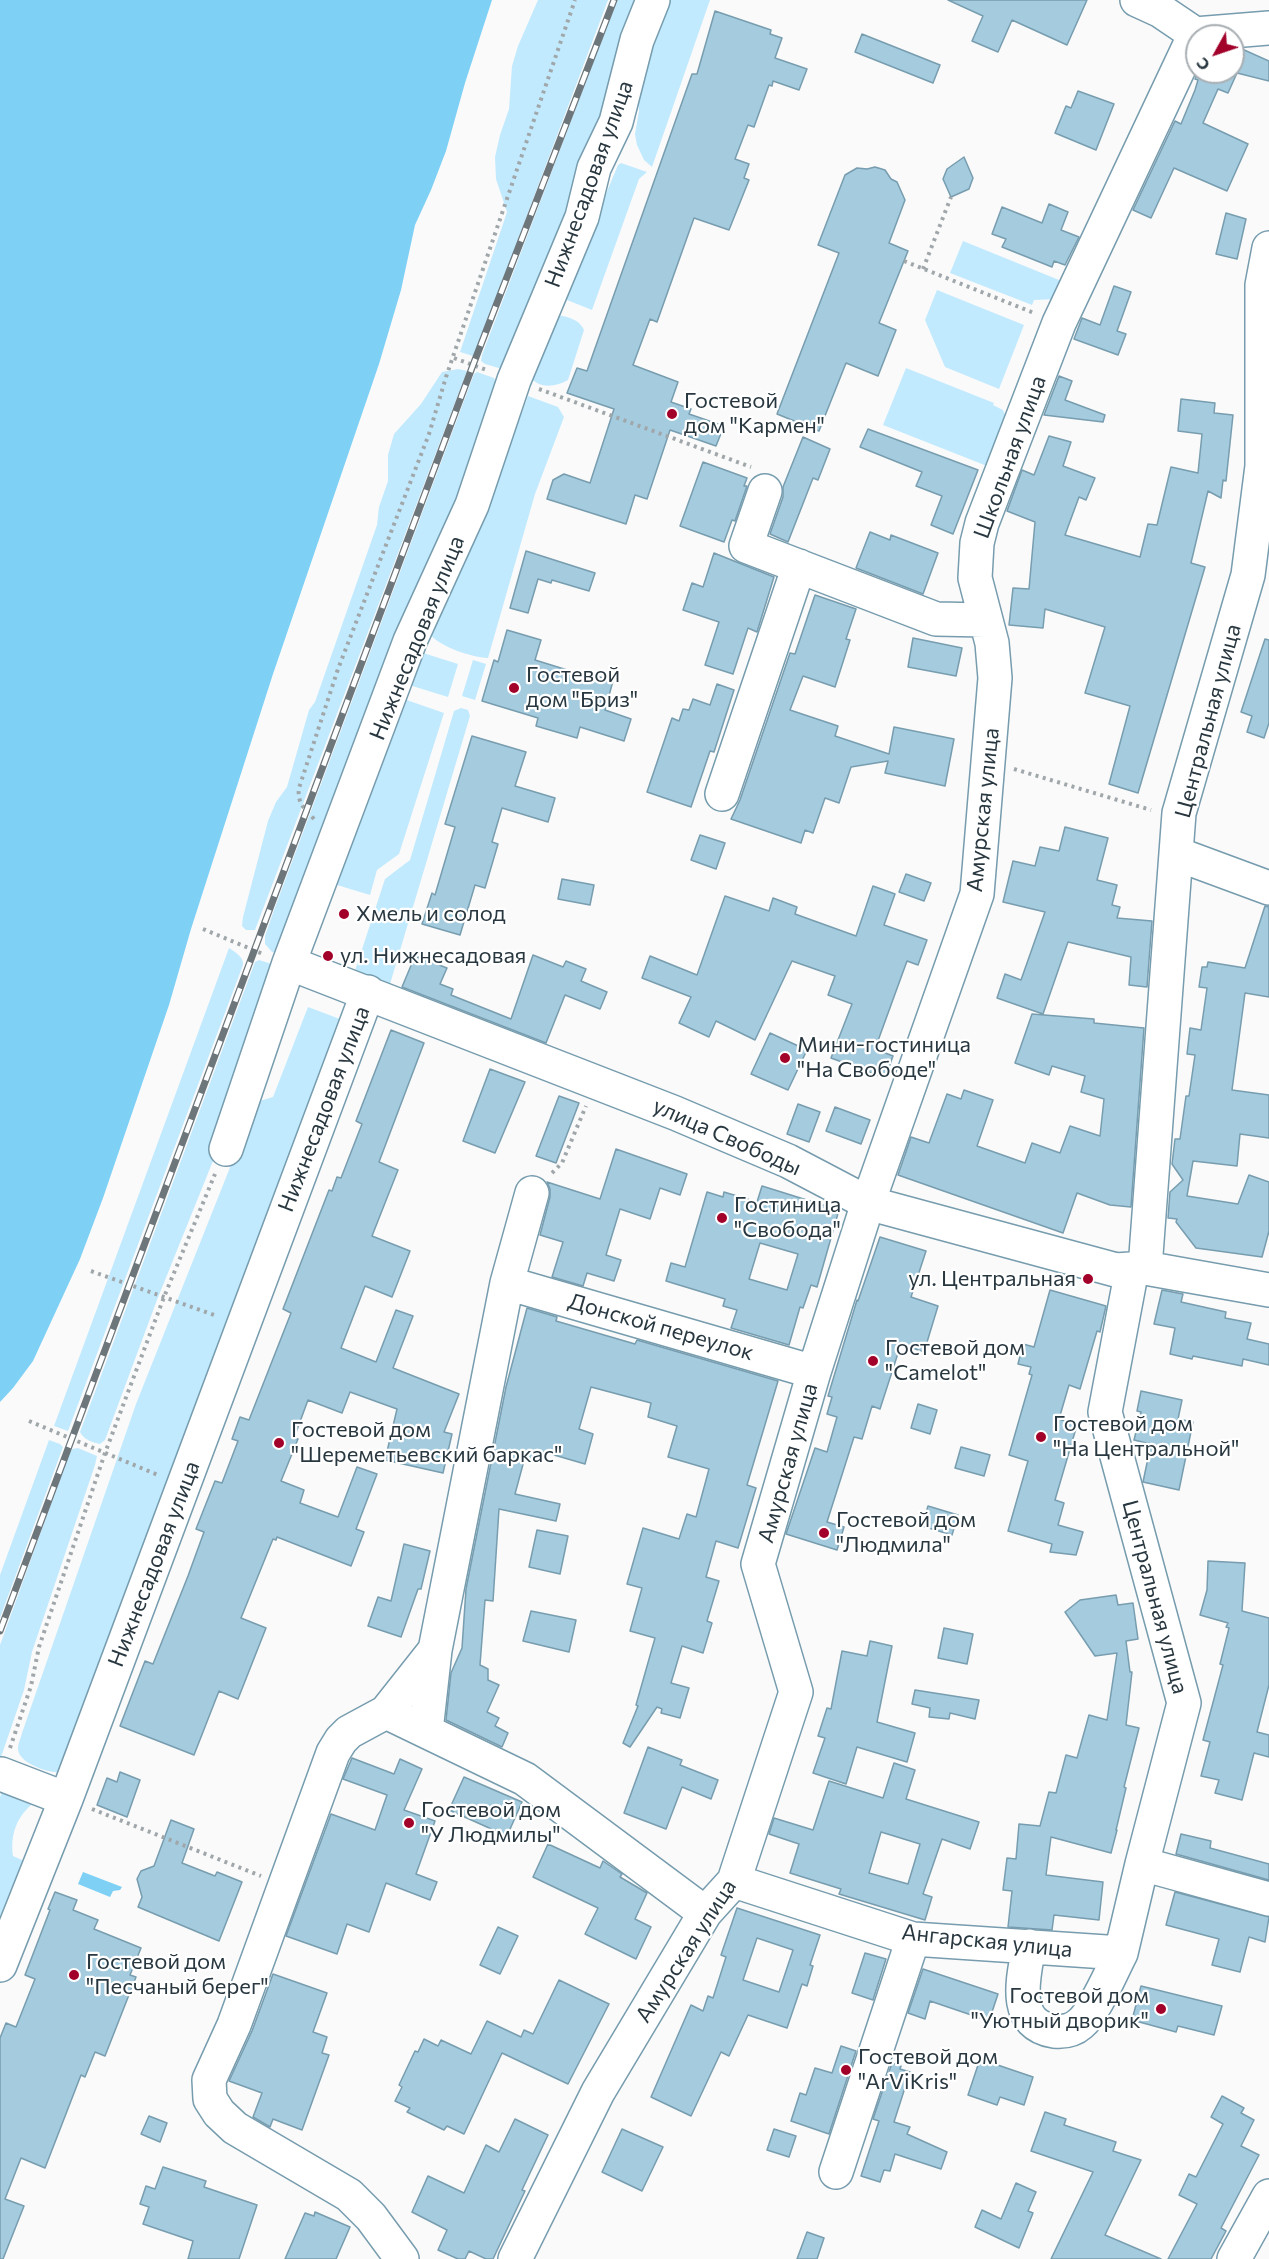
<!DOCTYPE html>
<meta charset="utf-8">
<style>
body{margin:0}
#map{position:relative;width:1269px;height:2259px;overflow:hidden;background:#fafafa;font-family:Commissioner,sans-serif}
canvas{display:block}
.north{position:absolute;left:1185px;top:24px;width:60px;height:60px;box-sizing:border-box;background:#fff;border:2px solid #a9afb3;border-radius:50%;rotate:230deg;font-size:16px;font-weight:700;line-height:24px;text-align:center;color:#293840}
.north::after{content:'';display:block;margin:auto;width:21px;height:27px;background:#a2012a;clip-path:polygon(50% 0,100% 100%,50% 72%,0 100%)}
</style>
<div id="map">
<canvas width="1269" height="2259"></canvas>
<div class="north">С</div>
</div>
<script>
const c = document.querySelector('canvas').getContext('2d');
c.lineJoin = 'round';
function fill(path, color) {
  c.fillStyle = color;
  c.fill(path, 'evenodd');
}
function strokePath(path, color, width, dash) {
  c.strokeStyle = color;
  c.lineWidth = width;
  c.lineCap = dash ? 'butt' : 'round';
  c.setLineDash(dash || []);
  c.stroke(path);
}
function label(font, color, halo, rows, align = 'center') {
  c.font = font + ' Commissioner,sans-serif';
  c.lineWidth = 4.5;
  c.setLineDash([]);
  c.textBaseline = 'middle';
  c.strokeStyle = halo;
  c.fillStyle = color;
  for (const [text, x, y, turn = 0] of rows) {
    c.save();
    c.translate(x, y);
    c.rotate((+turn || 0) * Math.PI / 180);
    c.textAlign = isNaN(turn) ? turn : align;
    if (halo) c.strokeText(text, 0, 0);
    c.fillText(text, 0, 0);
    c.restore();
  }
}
fill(new Path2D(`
 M538,0H608L476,351L473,356L460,352L507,212L496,179L495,157L500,135L509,109L512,66L518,46Z
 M617,0H648L574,208L502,369L485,364L481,361L482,355Z
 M664,0H710L652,167L644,160L637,145L635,134L639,111L637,92Z
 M621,163L647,172L639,179L592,310L567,300L565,292L618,165Z
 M963,241L1064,282L1058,299L1034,300L1032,305L950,273Z
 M937,290L1024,325L999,389L945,367L925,320Z
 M552,314C564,316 579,318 584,330L568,380C553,388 538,389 527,374Z
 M906,368L994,403L993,405L1003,410L1006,417L987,466L883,425Z
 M458,369L467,371L260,917L255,930H246L242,926L243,917L268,821L276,802L287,787L309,710L315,702L377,525L379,507L388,481V455L394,434L421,404L442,372Z
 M477,372L494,378L496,383L459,500L449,513L289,944L283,954L272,952L265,944V936L274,910L474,374Z
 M528,396L558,407L564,417L535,494L488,658C470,657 437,646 427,631L450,573L473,544Z
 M420,652L458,664L448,697L409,685Z
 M473,660L486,664L475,700L462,696Z
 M401,698L444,713L399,854L377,870L370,895L327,882Z
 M461,708L468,710L470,716L387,994L352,980L385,879L410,860L454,711Z
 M229,948C235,952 244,957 243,965L68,1431L54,1426Z
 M259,960L272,964L219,1146L157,1300L105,1440L100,1444C92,1442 84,1440 80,1432L255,962Z
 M308,1007L348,1022L65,1772C53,1775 17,1764 18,1748C18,1743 21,1738 22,1733L136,1404L256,1102L273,1097Z
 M49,1440L60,1444L63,1447L0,1618V1575Z
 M78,1448L97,1456L95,1465L32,1652L24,1690L0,1760V1645L69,1454L72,1449Z
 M6,1781L36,1801C17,1815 10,1834 13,1856L31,1864L8,1923L0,1920V1797Z`), '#c2eafe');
fill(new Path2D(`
 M0,0H492L465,83L446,151L431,190L415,225L401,290L379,364L273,674L191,929L169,1005L103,1198L80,1259L33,1361L13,1388L0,1402Z
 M83,1872L122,1887L120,1890L113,1891L110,1897L78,1884Z`), '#7ed0f5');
const building = new Path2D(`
 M948,0H1087L1067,45L1012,20L998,52L972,41L983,16Z
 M715,11L771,30L770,34L782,38L775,58L807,69L799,90L773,81L772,86L769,85L754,127L748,125L735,159L749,164L744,178L749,180L729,230L694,218L657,322L650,319L633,365L678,382L671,402L691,409L689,414L724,426L716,446L670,430L647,499L635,495L626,524L547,499L553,480L564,474L590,483L614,409L567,393L577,368L587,371L692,74H697Z
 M862,34L940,65L933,83L855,52Z
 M1236,49H1242L1269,61V81L1237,73L1228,93L1218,89L1203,123L1248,144L1227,191L1174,168L1151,218L1133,210L1175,121L1181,124L1195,90L1198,80L1195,79L1198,72H1234L1233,57Z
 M1078,91L1114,104L1096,150L1055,133L1066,106L1071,108Z
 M964,157L973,178L969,189L951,197L943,179L947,169Z
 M875,167L885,170L891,179L897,182L905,200L889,243L908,251L879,323L896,330L878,376L846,363L819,431L777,414L839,253L818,245L845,175L857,168L867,169Z
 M1049,204L1068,212L1061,230L1079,237L1065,265L1054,261L1052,267L1002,247L1006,239L992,234L1002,207L1042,223Z
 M1226,213L1246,219L1237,259L1216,254Z
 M1114,286L1131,292L1117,331L1126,334L1118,355L1074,339L1082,318L1100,325Z
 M1059,376L1072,381L1065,400L1105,415L1103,422L1044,415Z
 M1181,399L1215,403L1214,413L1233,415L1226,481L1223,480L1221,498L1208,491L1191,563L1205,567L1138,793L1109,784L1130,706L1085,693L1105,627L1045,609L1043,628L1009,625L1013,588L1029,589L1035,522L1007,511L1022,470L1034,475L1049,436L1071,442L1063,466L1095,478L1086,500L1079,497L1065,535L1140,557L1148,524L1157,525L1171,467L1198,473L1202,434L1178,431Z
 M868,429L978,470L953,534L931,525L942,496L916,486L922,472L860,447Z
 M803,437L830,449L818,480L813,478L788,542L770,534L783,497V487Z
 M703,462L747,478L744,486H747L735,521L732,520L724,542L680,526Z
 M870,532L890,540L891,535L938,553L923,594L856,568Z
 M526,551L595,573L589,591L552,580L551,583L538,579L528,613L510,608Z
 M714,553L774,577L757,632L748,628L733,674L705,665L719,622L683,610L692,583L703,587Z
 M815,595L856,609L846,639L850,640L835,687L803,676L790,710L838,726L835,736L889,754L894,727L954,739L945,786L885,773L888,761L851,767L839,803L825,798L813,833L805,830L801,843L731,819L740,800L790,653L795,654Z
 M507,630L541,640L535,660L590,677V674L613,681L605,710L631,719L624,741L580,727L577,738L536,726L538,718L482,701L494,660L498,662Z
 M913,638L962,648L956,676L908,667Z
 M1265,639L1269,640V723L1264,738L1247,732L1252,716L1241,712Z
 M717,684L734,690L714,752L710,751L691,807L647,792L672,718L679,721L683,709L689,710L693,699L710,705Z
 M472,736L526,752L515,786L555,798L548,822L502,808L492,842L498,844L485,888L475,885L460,935L422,924L432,893L435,895L455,827L445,824Z
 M1065,827L1108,838L1097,880L1117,885L1112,905L1120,907L1117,918L1152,921L1147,987L1129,985L1131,957L1068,942L1043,1014L997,998L1005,974L1021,980L1045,912L1003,902L1013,861L1035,866L1040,847L1059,851Z
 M700,835L725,843L716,869L691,860Z
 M906,874L931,883L924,901L899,892Z
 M562,879L594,885L590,905L558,899Z
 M873,886L895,894L884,925L927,940L918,965L907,961L875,1049L893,1056L885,1078L831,1058L852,1004L828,995L835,976L792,961L755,1040L716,1021L709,1037L679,1023L691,997L642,978L650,956L697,975L725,896L769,911L773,898L797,907L795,914L856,936Z
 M1265,906L1269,907V997L1245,993L1232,1090L1269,1095V1138L1240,1134L1237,1166L1193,1161L1187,1196L1238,1204L1249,1175L1269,1182V1231L1262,1257L1196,1248L1176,1222L1177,1219L1168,1218L1170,1192L1183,1180L1172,1164L1175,1139H1180L1186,1096H1189L1195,1055L1187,1054L1190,1028L1201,1030L1207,988L1199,987L1202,967H1207L1208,962L1245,968Z
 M533,955L563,967L566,961L586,969L581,981L607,992L600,1009L565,995L546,1043L402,987L415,956L447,968L440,984L453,989L451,995L511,1019Z
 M1032,1014L1094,1019V1023L1144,1028L1131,1207L1110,1205L1077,1193L1063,1233L898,1175L911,1137L929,1143L947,1094L961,1099L964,1090L993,1100L977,1146L1025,1163L1032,1143L1060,1153L1070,1126L1100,1136L1104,1099L1081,1092L1085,1076L1052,1066L1049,1075L1015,1063Z
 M391,1030L424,1043L379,1162L398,1170L372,1236L410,1251L392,1297L365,1286L341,1348L376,1362L396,1310L413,1316L393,1368L459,1394L444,1432L452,1434L443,1473L385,1460L397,1409L350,1392L342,1413L308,1400L294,1438L298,1439L281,1481L304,1490L300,1503L338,1517L357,1467L377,1474L356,1529L364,1532L351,1566L277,1537L276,1540L273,1539L241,1618L266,1628L238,1699L219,1691L194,1755L120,1726L145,1661L153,1664L188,1576L204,1532L196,1529L215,1481L222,1483L238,1441L232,1439L240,1417L249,1420L269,1369L291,1313L283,1309L329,1190L332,1191L337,1177L341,1178L362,1124L356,1121Z
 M770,1033L807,1050L788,1090L751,1074Z
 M490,1069L525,1082L495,1153L463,1141Z
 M559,1096L579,1103L556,1163L536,1156Z
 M798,1104L820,1112L809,1142L787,1134Z
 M835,1107L870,1120L861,1144L826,1131Z
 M616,1149L687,1174L680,1195L660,1188L650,1219L620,1209L606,1255L621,1260L614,1281L587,1273L583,1286L552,1277L563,1242L540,1235L550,1197V1189L547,1182L600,1199Z
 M762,1186L839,1210L817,1287L811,1285L803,1308L800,1307L789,1345L731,1328L737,1310L723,1306L725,1299L666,1281L671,1263L685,1267L707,1192L723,1197L724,1192L757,1202ZM760,1243L798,1254L787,1290L749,1279Z
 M880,1237L926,1251L911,1297L938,1306L924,1352L901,1344L880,1409L872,1406L862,1439L854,1437L827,1522L844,1527L837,1550L786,1534L815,1448L827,1452L837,1417L827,1414L832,1397L828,1396L857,1300L858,1301Z
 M1050,1290L1106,1306L1100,1332L1097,1331L1080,1389L1069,1385L1059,1419L1077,1425L1055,1500L1064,1503L1058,1525L1083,1532L1076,1555L1050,1552L1052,1544L1008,1531L1028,1461L1009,1455L1032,1375L1029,1374L1031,1367L1018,1364L1023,1344L1034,1347Z
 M1162,1290L1183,1294L1181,1302L1226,1312L1225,1318L1251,1323L1247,1339L1269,1344V1365L1243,1359L1242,1366L1193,1356L1192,1359L1170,1354L1175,1328L1154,1324Z
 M527,1308L557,1317L556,1321L635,1344L637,1340L778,1381L747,1485L756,1488L738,1548L716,1541L706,1577L719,1581L707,1621L712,1623L703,1653L682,1646L671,1683L689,1688L680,1718L661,1713L662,1709L657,1707L630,1747L623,1743L638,1706L636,1705L655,1638L630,1631L642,1588L627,1584L643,1528L679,1539L687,1514L696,1517L709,1469L668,1457L677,1426L648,1417L651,1403L591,1387L579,1429L593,1434L585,1464L537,1450L535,1460L525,1457L515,1494L560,1504L556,1521L499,1509L493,1601L485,1600L480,1665L488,1669V1680L499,1685L487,1712L499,1718L495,1726L508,1733L502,1747L446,1720L451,1673L462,1648L466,1589L506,1387Z
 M1141,1391L1182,1400L1178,1419L1193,1422L1179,1490L1143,1482L1151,1444L1134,1440L1141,1412L1137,1411Z
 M918,1404L937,1410L930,1434L911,1428Z
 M961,1447L990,1455L984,1476L955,1468Z
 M928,1506L958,1515L952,1535L922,1526Z
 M537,1530L568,1536L560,1574L529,1567Z
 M404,1544L430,1551L421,1589H418L401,1637L368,1626L378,1597L391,1601Z
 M1208,1561L1245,1563L1242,1611L1269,1618V1685L1257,1732L1269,1735V1757L1254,1753L1242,1800L1215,1793L1219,1780L1201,1776L1210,1742L1203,1740L1223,1665L1220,1664L1229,1628L1226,1627L1228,1623L1200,1615L1207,1590Z
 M1116,1595L1118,1605L1133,1603L1138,1639L1126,1641L1130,1672H1132L1126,1725L1139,1728L1124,1787L1126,1788L1116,1830H1117L1111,1853L1051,1837L1046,1875L1103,1882L1099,1920L1054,1915L1052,1930L1008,1927L1012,1891L1003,1890L1007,1858L1016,1859L1019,1824L1040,1826L1049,1792L1056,1793L1066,1755L1077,1758L1089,1715L1107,1720L1117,1653L1095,1656L1065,1612L1080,1600Z
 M531,1611L576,1620L569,1652L523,1641Z
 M944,1628L973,1634L967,1664L938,1658Z
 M870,1641L892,1646L877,1722L915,1733L907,1762L857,1747L846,1784L813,1773L825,1738L818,1736L827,1708L831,1709L842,1651L867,1656Z
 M915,1690L979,1700L975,1719L950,1713L949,1719L929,1717L930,1708L912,1704Z
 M648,1747L682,1760L680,1765L718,1780L711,1799L682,1787L666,1829L624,1813Z
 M352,1758L394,1774L400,1759L422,1769L404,1810L435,1821L416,1874L437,1882L430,1900L386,1883L369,1932L347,1924L337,1954L286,1936L331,1814L375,1830L387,1795L343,1779Z
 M894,1763L915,1770L906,1799L979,1822L970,1849L942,1839L923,1894L932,1897L925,1920L839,1894L841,1889L790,1873L799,1844L769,1834L774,1818L813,1830L829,1781L883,1798ZM881,1832L920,1844L908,1884L869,1873Z
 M120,1772L140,1780L127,1817L97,1805L107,1778L117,1782Z
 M464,1777L522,1802L507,1836L449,1810Z
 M171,1820L194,1829L182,1863L215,1876L217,1872L242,1882L219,1941L138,1907L142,1897L137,1879L141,1871L154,1866Z
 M1181,1834L1211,1841L1210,1848L1269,1864V1880L1176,1854Z
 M548,1844L600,1868L603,1861L622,1874L620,1877L647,1893L635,1919L651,1927L636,1959L585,1934L598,1908L533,1877Z
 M55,1892L77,1900L73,1910L98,1920L94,1929L141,1948L130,1975L136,1977L105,2056L95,2052L85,2077L81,2075L45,2168L21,2158L5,2199L24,2206L3,2259H0V2038L6,2023L16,2027L35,1979L25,1975L50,1910L48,1909Z
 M1175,1892L1269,1917L1265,1942L1249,1937L1240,1972L1212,1965L1219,1939L1166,1925Z
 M737,1908L820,1935L810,1965L813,1966L807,1986L802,1984L787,2028L748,2015L729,2056L721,2052L691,2116L651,2097L691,2005L703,2011L708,1996L713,1998L726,1957L721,1955ZM757,1938L793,1950L779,1992L743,1980Z
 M498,1927L518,1936L500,1974L480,1965Z
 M865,1953L886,1959L873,2000L852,1993Z
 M923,1969L998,1994L989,2021L930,2001L925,2019L908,2013Z
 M273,1974L327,1993L313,2032L327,2037L322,2053L329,2055L302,2130L273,2119L270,2127L253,2117L262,2093L229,2081L252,2031Z
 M559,1980L609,2004L568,2084L502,2053L464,2134L447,2126L444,2130L407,2112L410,2108L395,2101L402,2087L399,2085L415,2051L418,2052L424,2039L438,2046L441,2040L471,2054L487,2021L521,2037L524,2030L533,2034Z
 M1141,1986L1222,2006L1214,2035L1178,2026L1176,2032L1132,2020Z
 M841,2046L856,2051L829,2134L791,2121L800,2093L806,2095L815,2068L832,2073Z
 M980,2059L1033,2077L1024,2105L1000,2097L997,2105L968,2095Z
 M892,2063L901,2066L900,2069L910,2072L894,2122L910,2127L907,2134L947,2152L941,2169L895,2154L890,2171L884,2170L880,2182L861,2176L879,2121L873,2119Z
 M1222,2096L1244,2108L1241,2113L1254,2120L1241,2146L1259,2155L1221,2228L1226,2231L1211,2259H1168L1197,2204L1179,2195L1189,2174L1196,2177L1223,2124L1211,2117Z
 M1045,2112L1066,2119L1064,2125L1116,2142L1113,2151L1141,2160L1105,2235L1161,2259H1051L1093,2172L1031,2151Z
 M149,2116L167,2123L160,2142L141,2134Z
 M515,2119L548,2135L522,2190L525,2191L493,2259H486L469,2251L465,2259H458L438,2250L447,2230L412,2212L428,2176L464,2193L486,2145L499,2152Z
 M622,2129L663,2147L642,2191L602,2172Z
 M774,2129L796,2136L789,2157L767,2150Z
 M163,2167L206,2181L204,2187L257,2205L239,2259H188L193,2241L143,2224L149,2207L140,2204L146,2186L155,2189Z
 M1016,2183L1036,2192L1028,2211L1033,2213L1019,2248L975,2227L982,2210L1001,2219Z
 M315,2212L350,2227L336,2259H285L305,2213L314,2216Z
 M807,2232L824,2238L817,2259H797Z`);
fill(building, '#a4cbde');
strokePath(building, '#779daf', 1.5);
const minor = new Path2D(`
 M1137,0L1161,11L1195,34L1269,28
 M765,491L746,546L936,619L985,620
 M722,794L799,566
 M1177,854L1269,888
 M289,963L675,1113L788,1161L868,1203L1116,1270L1145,1268L1269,1290
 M226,1149L289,963L410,641L472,505L514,380L582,217L594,168L616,122L637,40L653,0
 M1145,1268L1179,813L1248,575L1262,466V285L1269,248
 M1132,1269L1105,1412L1184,1703L1142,1864L1269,1899
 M507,1283L814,1372
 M386,1712L525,1779L705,1913
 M426,1731L435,1650
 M1,1774L66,1799
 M734,1881L913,1939L1121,1953L1142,1864
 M1029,1946C1024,1976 1010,2024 1054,2031C1064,2032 1072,2031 1080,2024C1095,2012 1111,1972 1121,1953
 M0,1965L66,1799L368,992
 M836,2172L913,1939
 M402,2259L371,2217L349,2195L235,2128L219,2113L210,2099L209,2080L234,2025L333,1753L341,1740L349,1732L386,1712L435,1650L507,1283L532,1193
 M515,2259L598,2092L705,1913L734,1881L796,1692L758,1564L814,1372L868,1203L977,894L995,678L992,643L975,578L977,543L982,523L1059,323L1195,34
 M1234,2259L1269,2196`);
strokePath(minor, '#769cae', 36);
strokePath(new Path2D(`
 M904,261L1034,313
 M923,269L951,197
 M454,358L489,371
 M539,389L751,467
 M1014,769L1151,810
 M314,819C304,808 297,803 299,788L338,669L429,434L446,377L575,0
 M203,929L263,954
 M552,1173L562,1163L586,1106
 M91,1271L217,1316
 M29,1421L158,1475
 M10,1748L31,1686L39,1647L105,1453L164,1297L215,1174
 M92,1809L261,1876`), '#a0a7aa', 4, [3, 4.5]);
strokePath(minor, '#fff', 33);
const rail = new Path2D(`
 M0,1631L473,365L614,0`);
strokePath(rail, '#6c767b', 7);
strokePath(rail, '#fff', 4.5, [14]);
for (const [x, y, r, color] of [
 [672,414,6,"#a2012a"],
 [514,688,6,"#a2012a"],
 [344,914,6,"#a2012a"],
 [328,956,6,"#a2012a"],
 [785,1058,6,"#a2012a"],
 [722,1218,6,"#a2012a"],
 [1088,1279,6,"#a2012a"],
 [873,1361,6,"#a2012a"],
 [1041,1437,6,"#a2012a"],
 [279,1443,6,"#a2012a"],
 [824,1533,6,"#a2012a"],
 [409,1823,6,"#a2012a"],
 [74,1975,6,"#a2012a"],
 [1161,2009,6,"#a2012a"],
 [846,2070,6,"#a2012a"]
]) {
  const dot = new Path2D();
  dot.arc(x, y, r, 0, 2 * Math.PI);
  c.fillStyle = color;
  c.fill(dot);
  strokePath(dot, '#fff', 2);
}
label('22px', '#293840', '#fff', [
 ["Нижнесадовая улица",589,184,-70],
 ["Школьная улица",1010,457,-70],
 ["Нижнесадовая улица",417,638,-68],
 ["Центральная улица",1208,721,-75],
 ["Амурская улица",983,810,-84],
 ["Нижнесадовая улица",324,1109,-69],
 ["улица Свободы",727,1137,24],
 ["Донской переулок",661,1327,16],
 ["Амурская улица",788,1463,-74],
 ["Нижнесадовая улица",154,1564,-69],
 ["Центральная улица",1155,1597,75],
 ["Ангарская улица",987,1941,6],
 ["Амурская улица",686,1951,-57]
]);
label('22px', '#293840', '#fff', [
 ["Гостевой",684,401],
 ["дом \"Кармен\"",684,426],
 ["Гостевой",526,675],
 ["дом \"Бриз\"",526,700],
 ["Хмель и солод",356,914],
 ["ул. Нижнесадовая",340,956],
 ["Мини-гостиница",797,1045],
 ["\"На Свободе\"",797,1070],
 ["Гостиница",734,1205],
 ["\"Свобода\"",734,1230],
 ["ул. Центральная",1076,1279,"right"],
 ["Гостевой дом",885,1348],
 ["\"Camelot\"",885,1373],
 ["Гостевой дом",1053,1424],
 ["\"На Центральной\"",1053,1449],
 ["Гостевой дом",291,1430],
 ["\"Шереметьевский баркас\"",291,1455],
 ["Гостевой дом",836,1520],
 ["\"Людмила\"",836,1545],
 ["Гостевой дом",421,1810],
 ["\"У Людмилы\"",421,1835],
 ["Гостевой дом",86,1962],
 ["\"Песчаный берег\"",86,1987],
 ["Гостевой дом",1149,1996,"right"],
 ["\"Уютный дворик\"",1149,2021,"right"],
 ["Гостевой дом",858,2057],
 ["\"ArViKris\"",858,2082]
], 'left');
</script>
